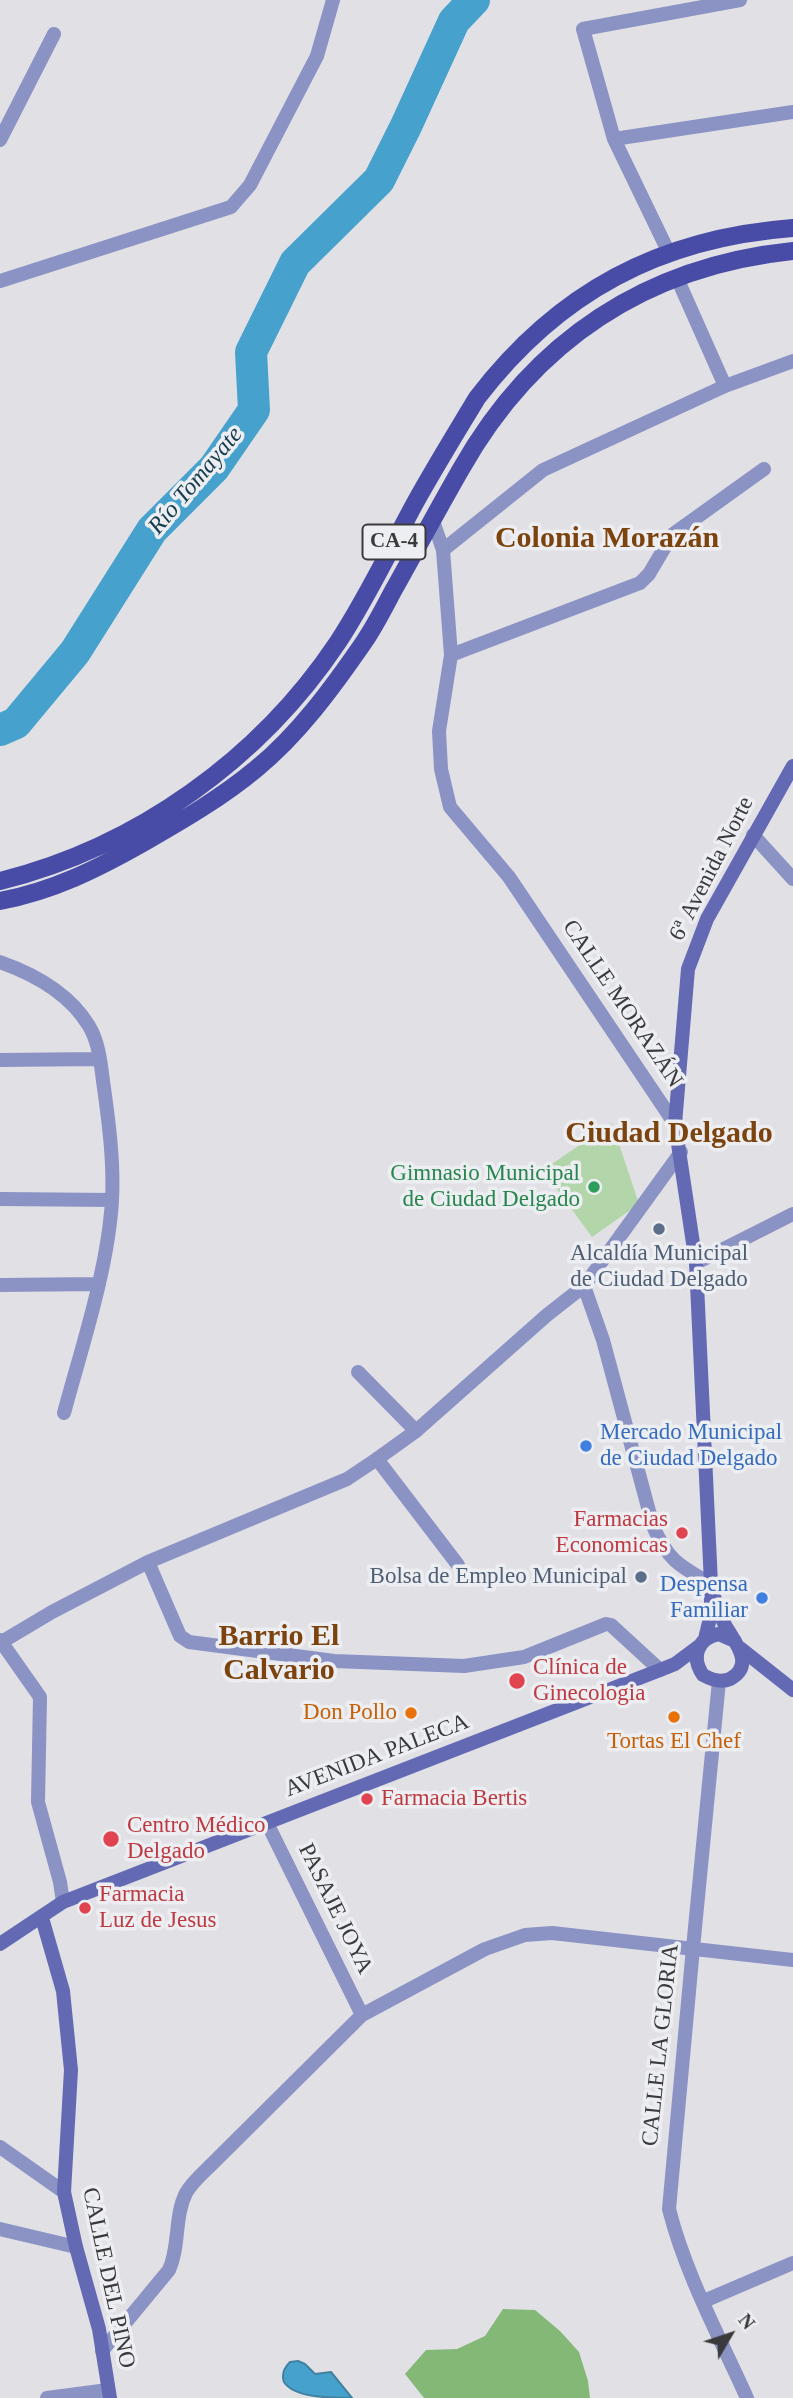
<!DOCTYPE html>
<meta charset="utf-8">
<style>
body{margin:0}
#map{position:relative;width:793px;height:2398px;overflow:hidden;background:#e0e0e5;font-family:Georgia,serif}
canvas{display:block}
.north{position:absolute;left:695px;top:2300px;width:70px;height:70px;-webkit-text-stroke:5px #edeef2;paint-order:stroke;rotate:51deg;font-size:19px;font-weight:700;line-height:28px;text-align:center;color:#3a3a3c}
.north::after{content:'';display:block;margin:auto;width:24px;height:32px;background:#3a3a3c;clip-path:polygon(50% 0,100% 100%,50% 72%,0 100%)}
</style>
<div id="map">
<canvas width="793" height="2398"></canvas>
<div class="north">N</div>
</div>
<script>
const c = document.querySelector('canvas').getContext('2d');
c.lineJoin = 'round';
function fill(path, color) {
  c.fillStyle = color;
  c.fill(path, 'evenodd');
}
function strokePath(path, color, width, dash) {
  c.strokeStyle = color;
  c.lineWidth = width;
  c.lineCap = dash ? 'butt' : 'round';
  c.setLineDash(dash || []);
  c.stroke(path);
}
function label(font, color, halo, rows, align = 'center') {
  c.font = font + ' Georgia,serif';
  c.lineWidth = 7;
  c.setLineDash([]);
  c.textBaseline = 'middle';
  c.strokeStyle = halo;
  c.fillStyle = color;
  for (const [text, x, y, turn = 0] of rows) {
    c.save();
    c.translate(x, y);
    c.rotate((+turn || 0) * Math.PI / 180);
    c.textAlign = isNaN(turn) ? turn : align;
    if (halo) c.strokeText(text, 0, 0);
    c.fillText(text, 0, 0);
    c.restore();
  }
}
fill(new Path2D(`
 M612,1123L639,1204L592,1237L543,1170Z`), '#b2d5a9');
fill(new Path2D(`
 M503,2309L535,2310L560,2331L579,2352L588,2381L590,2398H424L405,2374L426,2350L457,2349L485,2336Z`), '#84b877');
const water = new Path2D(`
 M298,2361L305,2364L315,2374L331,2372L352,2398C332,2398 294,2398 284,2382C281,2374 284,2368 290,2362Z`);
fill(water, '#46a1cc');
strokePath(water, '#4282a1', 2);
strokePath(new Path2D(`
 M0,730L16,723L75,652L152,530L214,468L254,410L251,352L295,263L379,180L406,126L454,21L474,0`), '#46a1cc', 32);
strokePath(new Path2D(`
 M358,1372L416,1431
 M377,1459L458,1565
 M693,1948L719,1681`), '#8b92c4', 14);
strokePath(new Path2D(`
 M614,139L793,112
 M0,140L54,34
 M669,253L614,139L583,29L740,0
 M677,278L725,386
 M0,281L231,207L250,185L317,56L333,0
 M443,550L543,470L725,386L793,361
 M451,655L640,583L649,574L672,535L764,469
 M753,835L793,879
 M0,962C34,974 70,994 89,1026C100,1044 101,1068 104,1088C109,1124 114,1163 112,1200C108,1269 82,1346 64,1413
 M0,1060L99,1059
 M0,1199L112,1200
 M696,1263L793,1214
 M0,1285L99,1284
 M584,1286L603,1340L653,1526C668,1561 680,1566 711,1584
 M148,1562L180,1636L189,1642L334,1661L464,1666L524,1657L606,1624L611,1625L660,1670
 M0,1640L40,1697L38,1802L60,1882L63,1902
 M0,1643L52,1612L148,1562L347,1479L377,1459L416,1431L547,1315L584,1286L681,1152
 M267,1823L362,2015
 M0,2229L76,2247
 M704,2301L793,2263
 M102,2351L169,2270C180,2246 174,2217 186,2193C192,2182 203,2173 212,2164L362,2015L485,1949L525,1935L552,1933L793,1960
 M47,2398L108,2390`), '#8b92c4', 14);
strokePath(new Path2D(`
 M433,521L443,550L451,655L439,731L441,769L450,807L509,877L675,1124
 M693,1948L669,2209C685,2273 720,2338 747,2398
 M0,2147L64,2192`), '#8b92c4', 14);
strokePath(new Path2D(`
 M715,1599C717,1608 721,1617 725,1625C734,1641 756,1665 730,1679C721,1683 712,1680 703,1675C691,1658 697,1638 719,1634L735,1641
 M705,1639L711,1614V1584L696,1263L675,1124L688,969L707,919L793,766
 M740,1648L793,1690
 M42,1918L63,1991L71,2070L64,2192L76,2247L99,2329L110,2398
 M0,1944L63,1902L660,1670L675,1664L699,1646`), '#636ab3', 14);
strokePath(new Path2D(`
 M0,881C137,847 260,759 338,642C367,598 390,549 415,503C435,467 456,433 477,398C558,292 660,238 793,228
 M0,901C53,891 97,869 143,843C183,820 221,798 256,769C298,735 333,687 364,642C375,626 384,608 393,591C416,550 438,509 461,469C534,340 647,266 793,251`), '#494ca6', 18);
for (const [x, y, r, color] of [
 [594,1187,7,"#2e9e5b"],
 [659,1229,7,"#5c6f8a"],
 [586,1446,7,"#3f7fe0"],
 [682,1533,7,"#e0444e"],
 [641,1577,7,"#5c6f8a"],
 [762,1598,7,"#3f7fe0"],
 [517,1681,9,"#e0444e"],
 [411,1713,7,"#e8710a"],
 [674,1717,7,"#e8710a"],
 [367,1799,7,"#e0444e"],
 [111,1839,9,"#e0444e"],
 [85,1908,7,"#e0444e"]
]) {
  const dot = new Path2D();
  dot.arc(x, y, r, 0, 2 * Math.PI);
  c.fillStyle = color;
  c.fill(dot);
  strokePath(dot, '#edeef2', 2.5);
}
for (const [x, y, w] of [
 [394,542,63]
]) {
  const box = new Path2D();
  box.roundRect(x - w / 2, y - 17.5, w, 35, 5);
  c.fillStyle = '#edeef2';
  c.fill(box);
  strokePath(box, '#3a3a3c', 2);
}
label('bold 21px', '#3a3a3c', null, [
 ["CA-4",394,542]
]);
label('23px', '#3a3a3c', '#edeef2', [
 ["6ª Avenida Norte",712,869,-63],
 ["CALLE MORAZÁN",622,1004,56],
 ["AVENIDA PALECA",377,1756,-21],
 ["PASAJE JOYA",335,1909,64],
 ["CALLE LA GLORIA",661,2045,-84],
 ["CALLE DEL PINO",108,2278,78]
]);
label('23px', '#27864d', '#edeef2', [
 ["Gimnasio Municipal",580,1174],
 ["de Ciudad Delgado",580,1200]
], 'right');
label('23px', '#4e5e75', '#edeef2', [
 ["Alcaldía Municipal",659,1254],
 ["de Ciudad Delgado",659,1280],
 ["Bolsa de Empleo Municipal",627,1577,"right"]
]);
label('23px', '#366cbe', '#edeef2', [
 ["Mercado Municipal",600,1433],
 ["de Ciudad Delgado",600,1459],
 ["Despensa",748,1585,"right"],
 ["Familiar",748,1611,"right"]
], 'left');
label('23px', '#be3a42', '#edeef2', [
 ["Farmacias",668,1520,"right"],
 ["Economicas",668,1546,"right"],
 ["Clínica de",533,1668],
 ["Ginecologia",533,1694],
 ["Farmacia Bertis",381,1799],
 ["Centro Médico",127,1826],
 ["Delgado",127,1852],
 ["Farmacia",99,1895],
 ["Luz de Jesus",99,1921]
], 'left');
label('23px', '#c56008', '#edeef2', [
 ["Don Pollo",397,1713],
 ["Tortas El Chef",674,1742,"center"]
], 'right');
label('italic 24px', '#153d4f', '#edeef2', [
 ["Río Tomayate",196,481,-50]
]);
label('bold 30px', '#7c430e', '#edeef2', [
 ["Colonia Morazán",607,539],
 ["Ciudad Delgado",669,1134],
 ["Barrio El",279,1637],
 ["Calvario",279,1671]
]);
</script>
